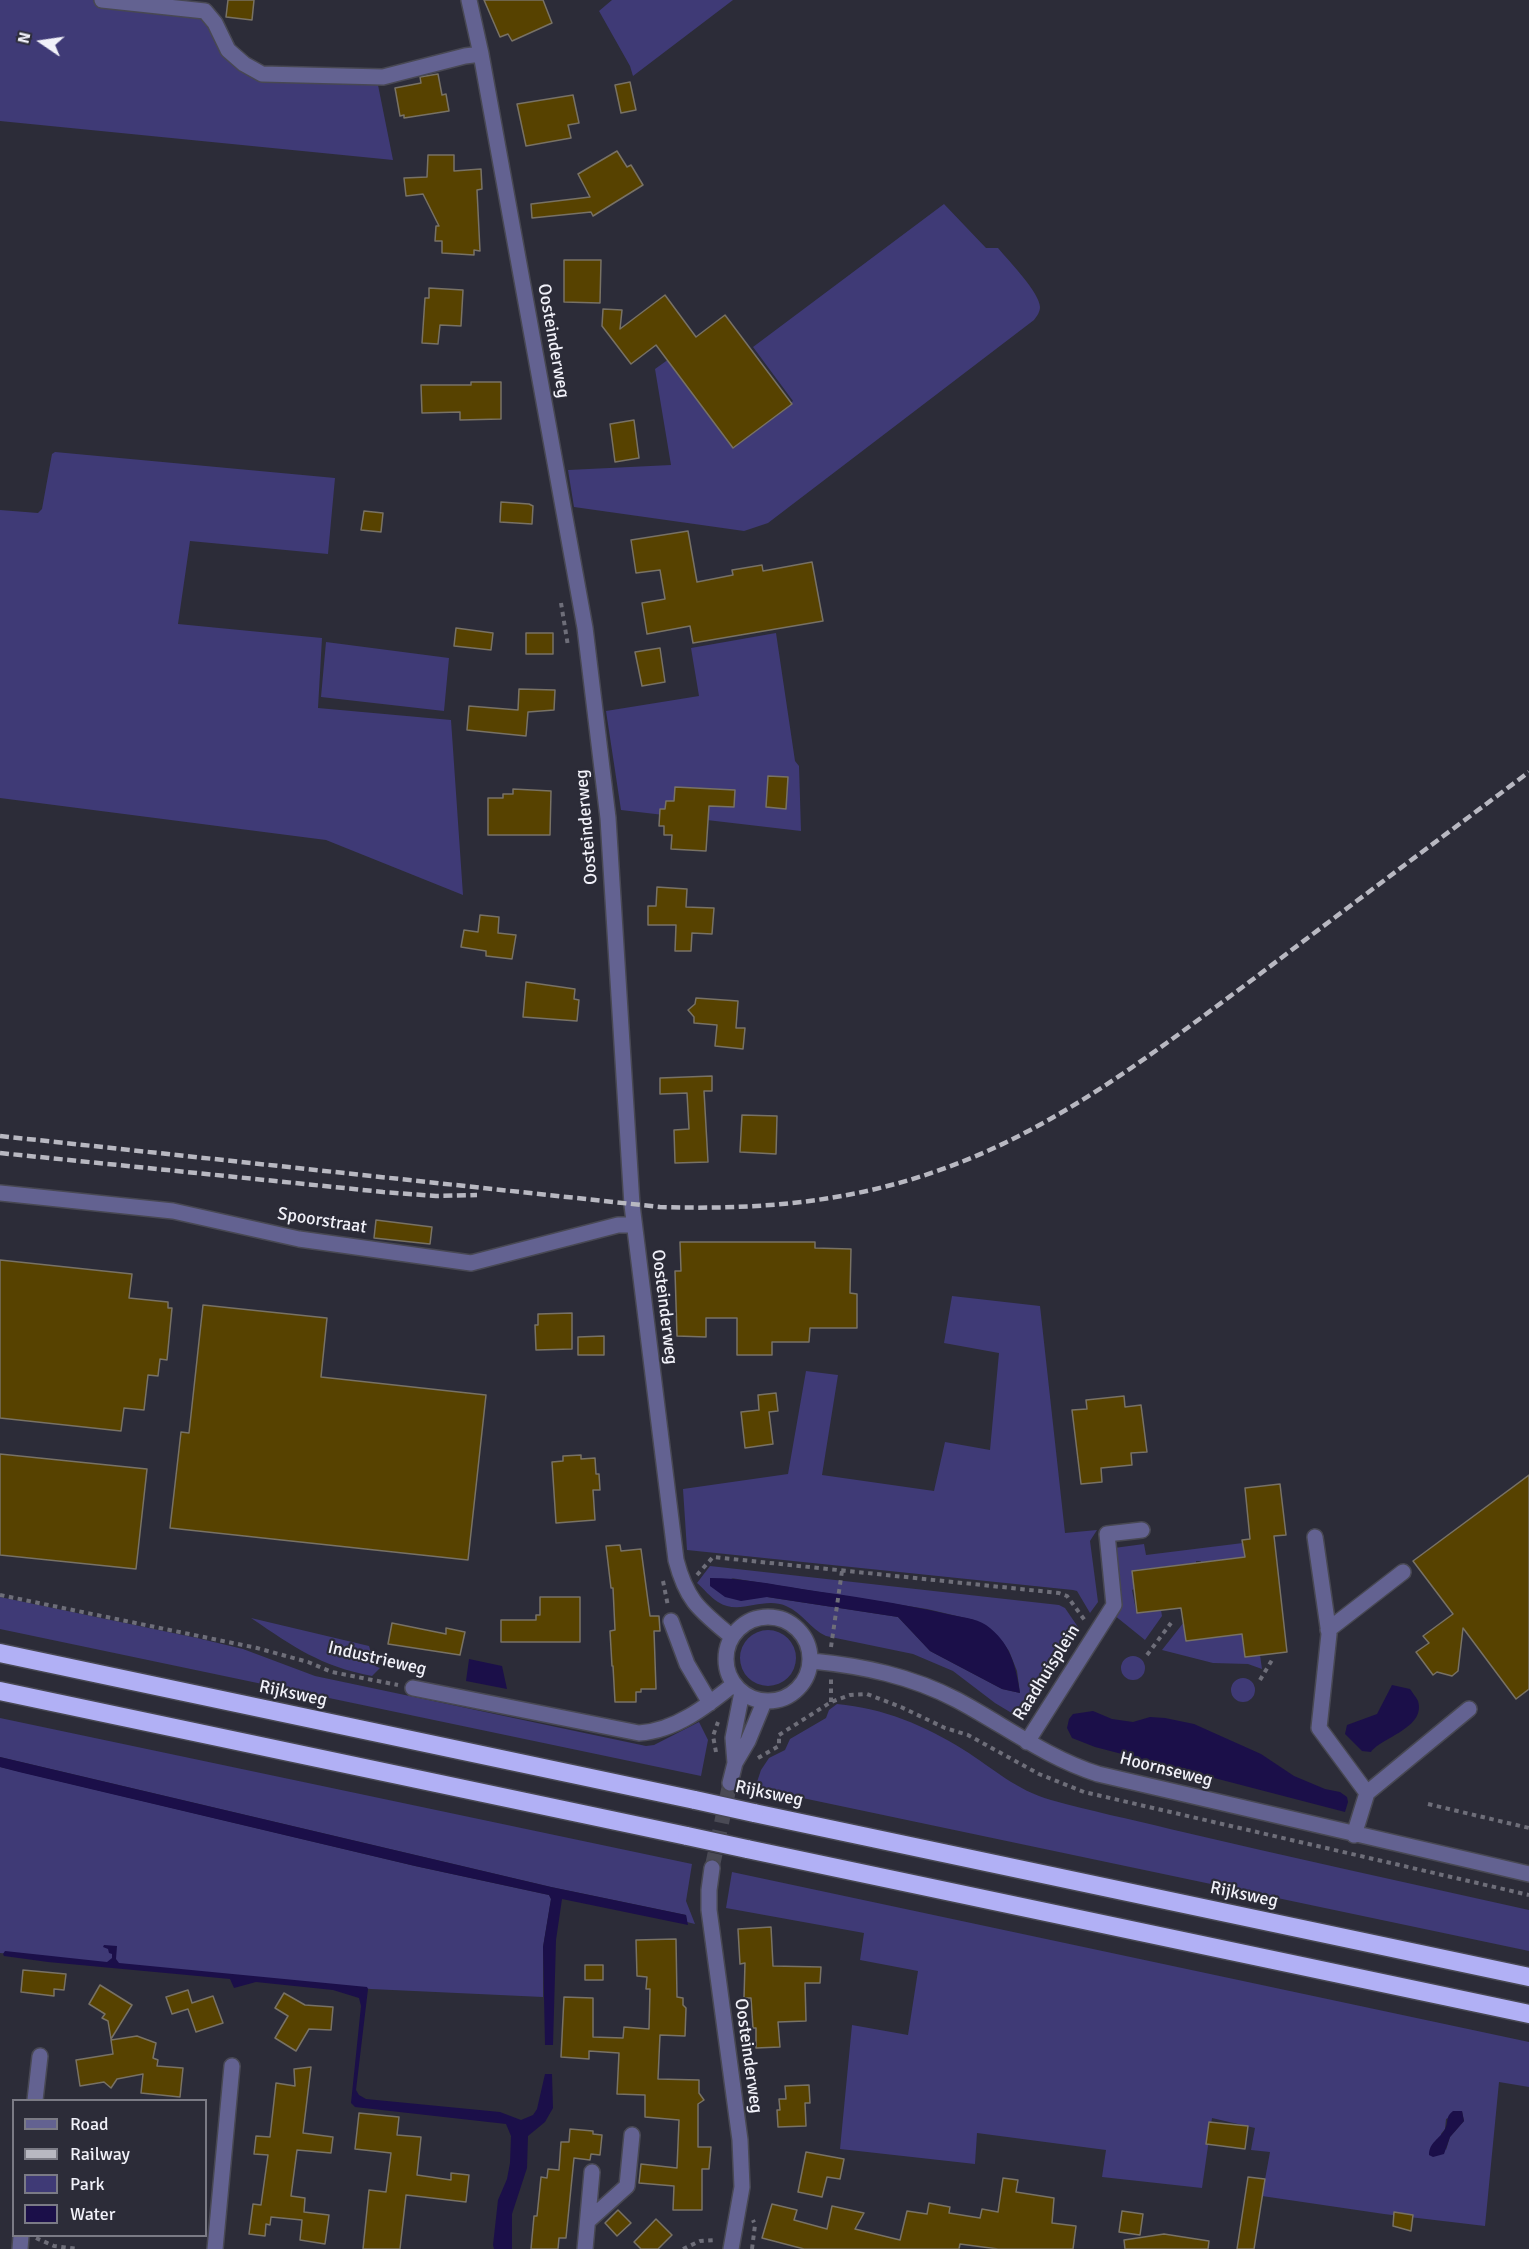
<!DOCTYPE html>
<style>
body{margin:0}
#map{position:relative;width:1529px;height:2249px;overflow:hidden;background:#2c2c38;font-family:Signika,sans-serif}
canvas{display:block}
.legend{position:absolute;left:12px;top:2099px;width:195px;height:138px;box-sizing:border-box;background:#2c2c38;border:2px solid #7b7b85;margin:0;padding:8px 10px;list-style:none;font-size:18px;color:#f1f1f9}
.legend li{display:flex;align-items:center;gap:12px;height:30px}
.legend b{width:30px;border:2px solid #7b7b85}
.north{position:absolute;left:12px;top:12px;width:60px;height:60px;-webkit-text-stroke:4px #2c2c38;paint-order:stroke;rotate:283deg;font-size:16px;font-weight:700;line-height:24px;text-align:center;color:#f1f1f9}
.north::after{content:'';display:block;margin:auto;width:21px;height:27px;background:#f1f1f9;clip-path:polygon(50% 0,100% 100%,50% 72%,0 100%)}
</style>
<div id="map">
<canvas width="1529" height="2249"></canvas>
<ul class="legend">
<li><b style="height:8px;background:#636291"></b>Road</li>
<li><b style="height:8px;background:#b8b8c1"></b>Railway</li>
<li><b style="height:16px;background:#3f3a76"></b>Park</li>
<li><b style="height:16px;background:#1b0f49"></b>Water</li>
</ul>
<div class="north">N</div>
</div>
<script>
const c = document.querySelector('canvas').getContext('2d');
c.lineJoin = 'round';
function fill(path, color) {
  c.fillStyle = color;
  c.fill(path, 'evenodd');
}
function strokePath(path, color, width, dash) {
  c.strokeStyle = color;
  c.lineWidth = width;
  c.lineCap = dash ? 'butt' : 'round';
  c.setLineDash(dash || []);
  c.stroke(path);
}
function label(font, color, halo, rows, align = 'center') {
  c.font = font + ' Signika,sans-serif';
  c.lineWidth = 4.5;
  c.setLineDash([]);
  c.textBaseline = 'middle';
  c.strokeStyle = halo;
  c.fillStyle = color;
  for (const [text, x, y, turn = 0] of rows) {
    c.save();
    c.translate(x, y);
    c.rotate((+turn || 0) * Math.PI / 180);
    c.textAlign = isNaN(turn) ? turn : align;
    if (halo) c.strokeText(text, 0, 0);
    c.fillText(text, 0, 0);
    c.restore();
  }
}
fill(new Path2D(`
 M0,0H176L201,3L211,7L218,13L233,42L240,51L264,68L375,70L393,160L0,121Z
 M612,0H733L633,76L630,66L599,11Z
 M944,204L986,248H998C1008,260 1040,293 1040,307C1040,312 1037,316 1034,320L768,523L744,531L574,507L568,470L671,465L655,369L669,359L734,445L793,401L753,347Z
 M55,452L335,478L328,554L190,541L178,624L322,638L318,708L451,720L463,895L326,840L0,798V510L38,513L42,509L52,454Z
 M776,633L795,761L799,766L801,831L621,810L606,711L699,696L691,648Z
 M326,642L449,658L444,711L321,697Z
 M952,1296L1040,1306L1065,1533L1097,1530L1090,1541L1098,1602L1090,1613L1077,1591L1073,1590L687,1550L683,1489L788,1474L806,1371L838,1375L822,1475L934,1491L945,1442L990,1450L999,1353L944,1343Z
 M1243,1543L1244,1554H1248V1557L1201,1562V1561H1196V1563L1135,1570L1132,1574L1134,1589L1132,1590L1136,1610L1140,1613L1161,1610L1162,1616L1145,1640L1114,1615V1548L1144,1544L1146,1555Z
 M710,1566L1059,1605L1065,1608L1080,1630L1020,1718L995,1703L953,1671L913,1654L826,1636C810,1629 803,1613 786,1606C763,1596 739,1616 718,1602C710,1597 704,1589 697,1583ZM731,1578L927,1609L974,1620L1002,1641L1009,1651L1017,1671L1020,1693L1002,1689L930,1651L898,1617L767,1597Z
 M0,1597L197,1638L243,1649L315,1676L646,1746L654,1745L699,1722L708,1740L701,1776L0,1629Z
 M251,1618L369,1646L375,1666L380,1668L372,1676C320,1666 294,1647 251,1618Z
 M1184,1622L1190,1640L1242,1634L1260,1655L1262,1669L1248,1664L1213,1663L1162,1650Z
 M740 1658a28 28 0 1 1 56 0a28 28 0 1 1-56 0Z
 M1121 1668a12 12 0 1 1 24 0a12 12 0 1 1-24 0Z
 M1231 1690a12 12 0 1 1 24 0a12 12 0 1 1-24 0Z
 M837,1704C883,1708 926,1726 964,1750C994,1769 1016,1790 1051,1800C1090,1811 1130,1819 1170,1829C1289,1857 1409,1883 1529,1910V1951L755,1788L761,1770L769,1758L785,1750L790,1739L826,1718L829,1710Z
 M0,1718L692,1864L686,1901L695,1924L687,1922L686,1915L551,1887L0,1757Z
 M0,1767L415,1866L549,1895L551,1899L543,1947V1997L371,1989L0,1953Z
 M732,1872L1529,2042V2087L1499,2082L1485,2226L1384,2214L1262,2196L1270,2152L1251,2150L1255,2128L1212,2118L1202,2188L1102,2177L1106,2150L977,2133L975,2164L840,2149L852,2025L908,2035L918,1971L860,1960L864,1933L726,1908ZM1462,2111L1464,2121L1450,2137L1446,2150L1441,2134L1445,2129L1446,2119Z`), '#3f3a76');
fill(new Path2D(`
 M710,1578C741,1578 771,1584 802,1589C850,1596 899,1603 947,1614C959,1617 976,1618 986,1625C1010,1642 1016,1666 1020,1693L1002,1689L930,1651L898,1617L767,1597L741,1601L725,1597L710,1586Z
 M469,1659L502,1666L507,1689L466,1681Z
 M1392,1685L1410,1689C1412,1692 1416,1697 1418,1701C1426,1728 1382,1737 1371,1752L1362,1751L1345,1734L1347,1725L1377,1714Z
 M1093,1711L1112,1719L1133,1722L1150,1717L1165,1718L1194,1724L1261,1754L1294,1776L1325,1789L1340,1792L1347,1797L1348,1802L1345,1812L1095,1747L1072,1738L1067,1728L1069,1719L1073,1714Z
 M0,1757L551,1887L686,1915L688,1925L562,1899L556,1940L553,2045H545L543,1947L551,1899L549,1895L415,1866L19,1772L0,1767Z
 M104,1945L117,1946L116,1959L119,1963L367,1987L368,1989L356,2090L359,2095L366,2099L500,2112L521,2120L533,2115L537,2109L545,2074H552L553,2108L545,2122L528,2136L527,2168L512,2214V2249H494L493,2245L498,2200L507,2179L510,2163L511,2136L506,2124L355,2107L351,2103L361,2006L359,1998L333,1990L256,1982L234,1988L230,1979L48,1962L4,1956L3,1954L5,1951L107,1962L112,1958V1954L109,1953L108,1949L103,1947Z
 M1453,2111H1462L1464,2121L1450,2137L1444,2154L1433,2157L1429,2155C1429,2142 1440,2139 1445,2129C1449,2121 1445,2117 1453,2111Z`), '#1b0f49');
const building = new Path2D(`
 M228,0H254L252,20L226,17Z
 M484,0H543L552,23L512,41L508,34L500,37Z
 M438,74L442,95L446,94L449,111L404,118V115L400,116L395,88L421,83L420,77Z
 M630,82L636,110L621,113L615,85Z
 M573,95L579,123L568,125L571,138L526,146L517,104Z
 M617,151L627,167L631,165L643,185L593,216L591,212L532,218L531,204L590,197L578,174Z
 M428,155H454V171L481,169L482,189L477,190L480,251L474,250V255L442,253V241H435L436,226H439L423,194L406,196L404,178L427,177Z
 M564,260H601L600,303L564,302Z
 M429,288L463,290L461,326L440,325L438,344L422,343L425,298H429Z
 M665,295L696,337L725,315L792,404L733,448L656,345L631,364L602,326L603,309L622,310L620,329Z
 M471,382H501V419L460,420V412L422,413L421,385H471Z
 M634,420L639,458L615,462L610,424Z
 M501,502L529,504L533,506L532,524L500,522Z
 M364,511L383,513L381,532L361,530Z
 M688,531L697,582L733,575L732,570L762,565L763,571L812,562L823,621L693,643L690,626L647,634L642,603L665,599L660,570L636,573L631,540Z
 M456,628L493,633L491,650L454,646Z
 M526,633H553V654H526Z
 M660,648L665,682L642,686L635,652Z
 M519,689L555,690L554,710L528,712L526,736L467,730L469,706L518,710Z
 M768,776L788,777L786,809L766,807Z
 M675,787L735,790L734,807L709,806L706,851L671,849L672,835H664V826H659L660,809H665L666,801H674Z
 M513,789L551,791L550,835H488V798H503V794H513Z
 M657,887L687,889L686,907L714,908L712,934L692,933L691,951H675L676,925H648V906H656Z
 M480,915L499,917L498,933L516,935L512,959L486,956V951L461,947L464,930L478,932Z
 M526,982L575,989L574,999L579,1000L577,1021L523,1017Z
 M696,998L738,1001L736,1028H745L743,1049L715,1046L717,1025L694,1023V1017L688,1010L695,1004Z
 M712,1076V1091H704L708,1162L675,1163L674,1130L689,1129L687,1093L660,1094V1078Z
 M742,1115L777,1116L776,1154L740,1152Z
 M376,1220L432,1227L430,1244L374,1238Z
 M680,1242H815V1248L851,1249L850,1293L857,1294V1328H810L809,1342H772V1355H737V1318H706V1337L677,1336L675,1271H681Z
 M0,1260L132,1274L129,1298L168,1302V1308H172L167,1360L160,1359L158,1376L148,1375L144,1410L124,1408L121,1431L0,1418Z
 M203,1305L327,1318L321,1377L486,1395L468,1560L170,1528L181,1432L189,1433Z
 M572,1313V1349L536,1350L535,1325H538V1314Z
 M604,1336V1355H578V1337Z
 M776,1393L778,1411L769,1412L773,1444L745,1448L741,1412L759,1410L758,1395Z
 M1124,1396L1125,1407L1141,1405L1147,1452L1131,1453L1132,1465L1101,1468L1102,1482L1081,1484L1072,1410L1087,1409L1086,1400Z
 M0,1454L147,1469L136,1569L0,1555Z
 M581,1455V1459L595,1458L596,1474H599L600,1490H593L595,1520L556,1523L552,1462L563,1461V1456Z
 M1529,1475V1689L1516,1699L1463,1628L1458,1671L1452,1676L1437,1672L1433,1675L1416,1652L1429,1643L1423,1636L1453,1614L1413,1561Z
 M1280,1484L1286,1535L1274,1536L1287,1652L1245,1657L1242,1634L1186,1641L1181,1608L1137,1613L1132,1571L1245,1557L1242,1540L1250,1539L1245,1488Z
 M620,1545L621,1551L641,1549L650,1616H659L660,1631H654L656,1689H641V1692H636V1702H615L613,1666H612L610,1631L615,1630L613,1588H611L606,1546Z
 M540,1597H580V1642H501V1620H536V1615H540Z
 M392,1623L446,1634V1628L465,1632L460,1655L388,1644Z
 M771,1927L773,1966L821,1967L820,1983H805L806,2021L778,2022L780,2047L756,2048V2028H753L751,1998H744L745,1963L740,1964L738,1929Z
 M676,1939L677,1997L683,1998V2005L686,2008L685,2036L660,2035L658,2079L699,2080V2093L704,2100L698,2104V2147H711L709,2169H702V2210H673L674,2186L639,2183L641,2164L677,2168L679,2120L645,2117V2095L617,2094L619,2053L589,2051V2059L561,2057L564,1997L593,1998V2037L623,2038L624,2027L649,2029L650,1989H646L647,1977L637,1976L636,1940Z
 M585,1965H603V1980H585Z
 M23,1970L66,1974L64,1990L54,1989V1996L21,1992Z
 M100,1985L132,2005L111,2039L108,2021L102,2018L105,2014L89,2004Z
 M188,1990L192,2003L213,1996L223,2023L196,2032L188,2009L172,2014L166,1997Z
 M284,1993L305,2005L333,2007L331,2030L309,2029L296,2051L275,2038L288,2016L275,2008Z
 M137,2036L156,2043L153,2058L158,2060L157,2066L183,2068L180,2097L141,2093L143,2074L117,2079L111,2088L104,2082L80,2086L76,2060L113,2054L111,2040Z
 M311,2067L303,2133L333,2137L331,2153L297,2150L291,2196L305,2198L304,2212L329,2215L325,2244L300,2240L302,2220L271,2217L270,2225L266,2224L265,2236L249,2234L253,2204L261,2205L268,2155L254,2154L256,2136L270,2137L276,2083L295,2086L294,2069Z
 M809,2085L810,2103H805L806,2126L778,2127L777,2110H780L779,2099H786L785,2086Z
 M359,2113L399,2117L397,2135L421,2137L417,2175L451,2180V2173L469,2175L466,2202L406,2195L400,2249H363L369,2190L386,2192L391,2153L355,2149Z
 M1209,2122L1248,2126L1245,2149L1206,2144Z
 M570,2129L593,2131V2134L602,2135L600,2155L591,2154L590,2160L574,2158L566,2238H559L558,2249H531L534,2216H537L541,2177L547,2178L548,2169L559,2170L561,2142H569Z
 M806,2152L844,2159L840,2179L827,2177L822,2197L798,2192Z
 M1248,2177L1265,2179L1254,2249H1237Z
 M1003,2178L1018,2180L1016,2192L1054,2198L1052,2223L1076,2226L1073,2249H998L960,2244L959,2249H804L762,2238L772,2204L797,2210L794,2220L827,2229L832,2206L864,2213L855,2229L900,2240L907,2211L927,2214L929,2203L950,2207L949,2213L980,2218L982,2209L998,2212Z
 M618,2210L631,2223L617,2236L605,2223Z
 M1122,2211L1143,2214L1140,2235L1119,2232Z
 M1394,2212L1413,2215L1411,2231L1393,2226Z
 M656,2219L672,2235L658,2249H641L634,2242Z
 M1164,2234L1209,2241L1208,2249H1125L1124,2240Z`);
fill(building, '#574200');
strokePath(building, '#787265', 1.5);
strokePath(new Path2D(`
 M712,1868L730,1783`), '#4a4a55', 15, [15, 8]);
const minor = new Path2D(`
 M102,0L205,11L215,23L228,50L244,64L262,74L383,77L465,56L481,54
 M469,0L481,54L585,628L608,818L632,1205L676,1560C687,1602 700,1610 732,1637
 M0,1193L173,1211L299,1239L471,1263L618,1225H634
 M1315,1537L1329,1634L1319,1728L1367,1793
 M726 1659a42 42 0 1 1 84 0a42 42 0 1 1-84 0Z
 M671,1621L687,1664L710,1703
 M1328,1630L1403,1572
 M812,1661C863,1666 911,1676 957,1700C1004,1725 1047,1758 1098,1774L1529,1874
 M413,1688L639,1733C675,1731 707,1706 734,1684
 M1027,1742L1114,1605L1107,1534L1142,1530
 M735,1763L748,1741L764,1702
 M730,1783L735,1763L733,1738L742,1692
 M1354,1835L1367,1793L1469,1709
 M712,1868L709,1890V1910L740,2140L742,2187L731,2249
 M35,2100L40,2056
 M588,2221L627,2186L632,2135
 M20,2249L21,2236
 M215,2249L232,2066
 M585,2249L592,2172`);
const highway = new Path2D(`
 M0,1653L695,1800
 M0,1691L687,1836
 M754,1813L1529,1977
 M747,1849L1529,2014`);
strokePath(minor, '#484853', 18);
strokePath(highway, '#484853', 21);
strokePath(new Path2D(`
 M561,603L568,646
 M697,1575L713,1557L1059,1593L1067,1596L1086,1622
 M663,1581L668,1606
 M0,1595L257,1648L308,1662L332,1672L398,1685
 M831,1647L842,1571
 M1147,1655L1171,1623
 M1260,1680L1272,1660
 M831,1702V1679
 M779,1735L831,1702L850,1695L867,1694L901,1707L945,1728L968,1735L1039,1774L1084,1792L1529,1895
 M716,1752L713,1736L718,1722
 M758,1758L779,1746V1735
 M1428,1804L1529,1828
 M36,2238L54,2246L78,2249
 M683,2249L700,2241L716,2240
 M752,2249L755,2225L753,2220`), '#6e6e79', 4, [4.5, 4.5]);
strokePath(minor, '#636291', 15);
strokePath(highway, '#b1b0f5', 18);
strokePath(new Path2D(`
 M0,1136L660,1207C755,1210 846,1203 937,1171C1056,1130 1156,1051 1256,977C1347,908 1438,840 1529,772
 M0,1153L383,1192L436,1196L477,1195`), '#b8b8c1', 4.5, [9, 4.5]);
const highwayBridge = new Path2D(`
 M695,1800L754,1813
 M687,1836L747,1849`);
strokePath(highwayBridge, '#484853', 21, []);
strokePath(highwayBridge, '#b1b0f5', 18);
label('18px', '#f1f1f9', '#2c2c38', [
 ["Oosteinderweg",553,341,80],
 ["Oosteinderweg",587,827,-95],
 ["Spoorstraat",322,1221,9],
 ["Oosteinderweg",664,1307,83],
 ["Industrieweg",377,1659,13],
 ["Raadhuisplein",1047,1673,-58],
 ["Rijksweg",293,1694,12],
 ["Hoornseweg",1166,1770,14],
 ["Rijksweg",769,1794,12],
 ["Rijksweg",1244,1895,12],
 ["Oosteinderweg",748,2056,82]
]);
</script>
